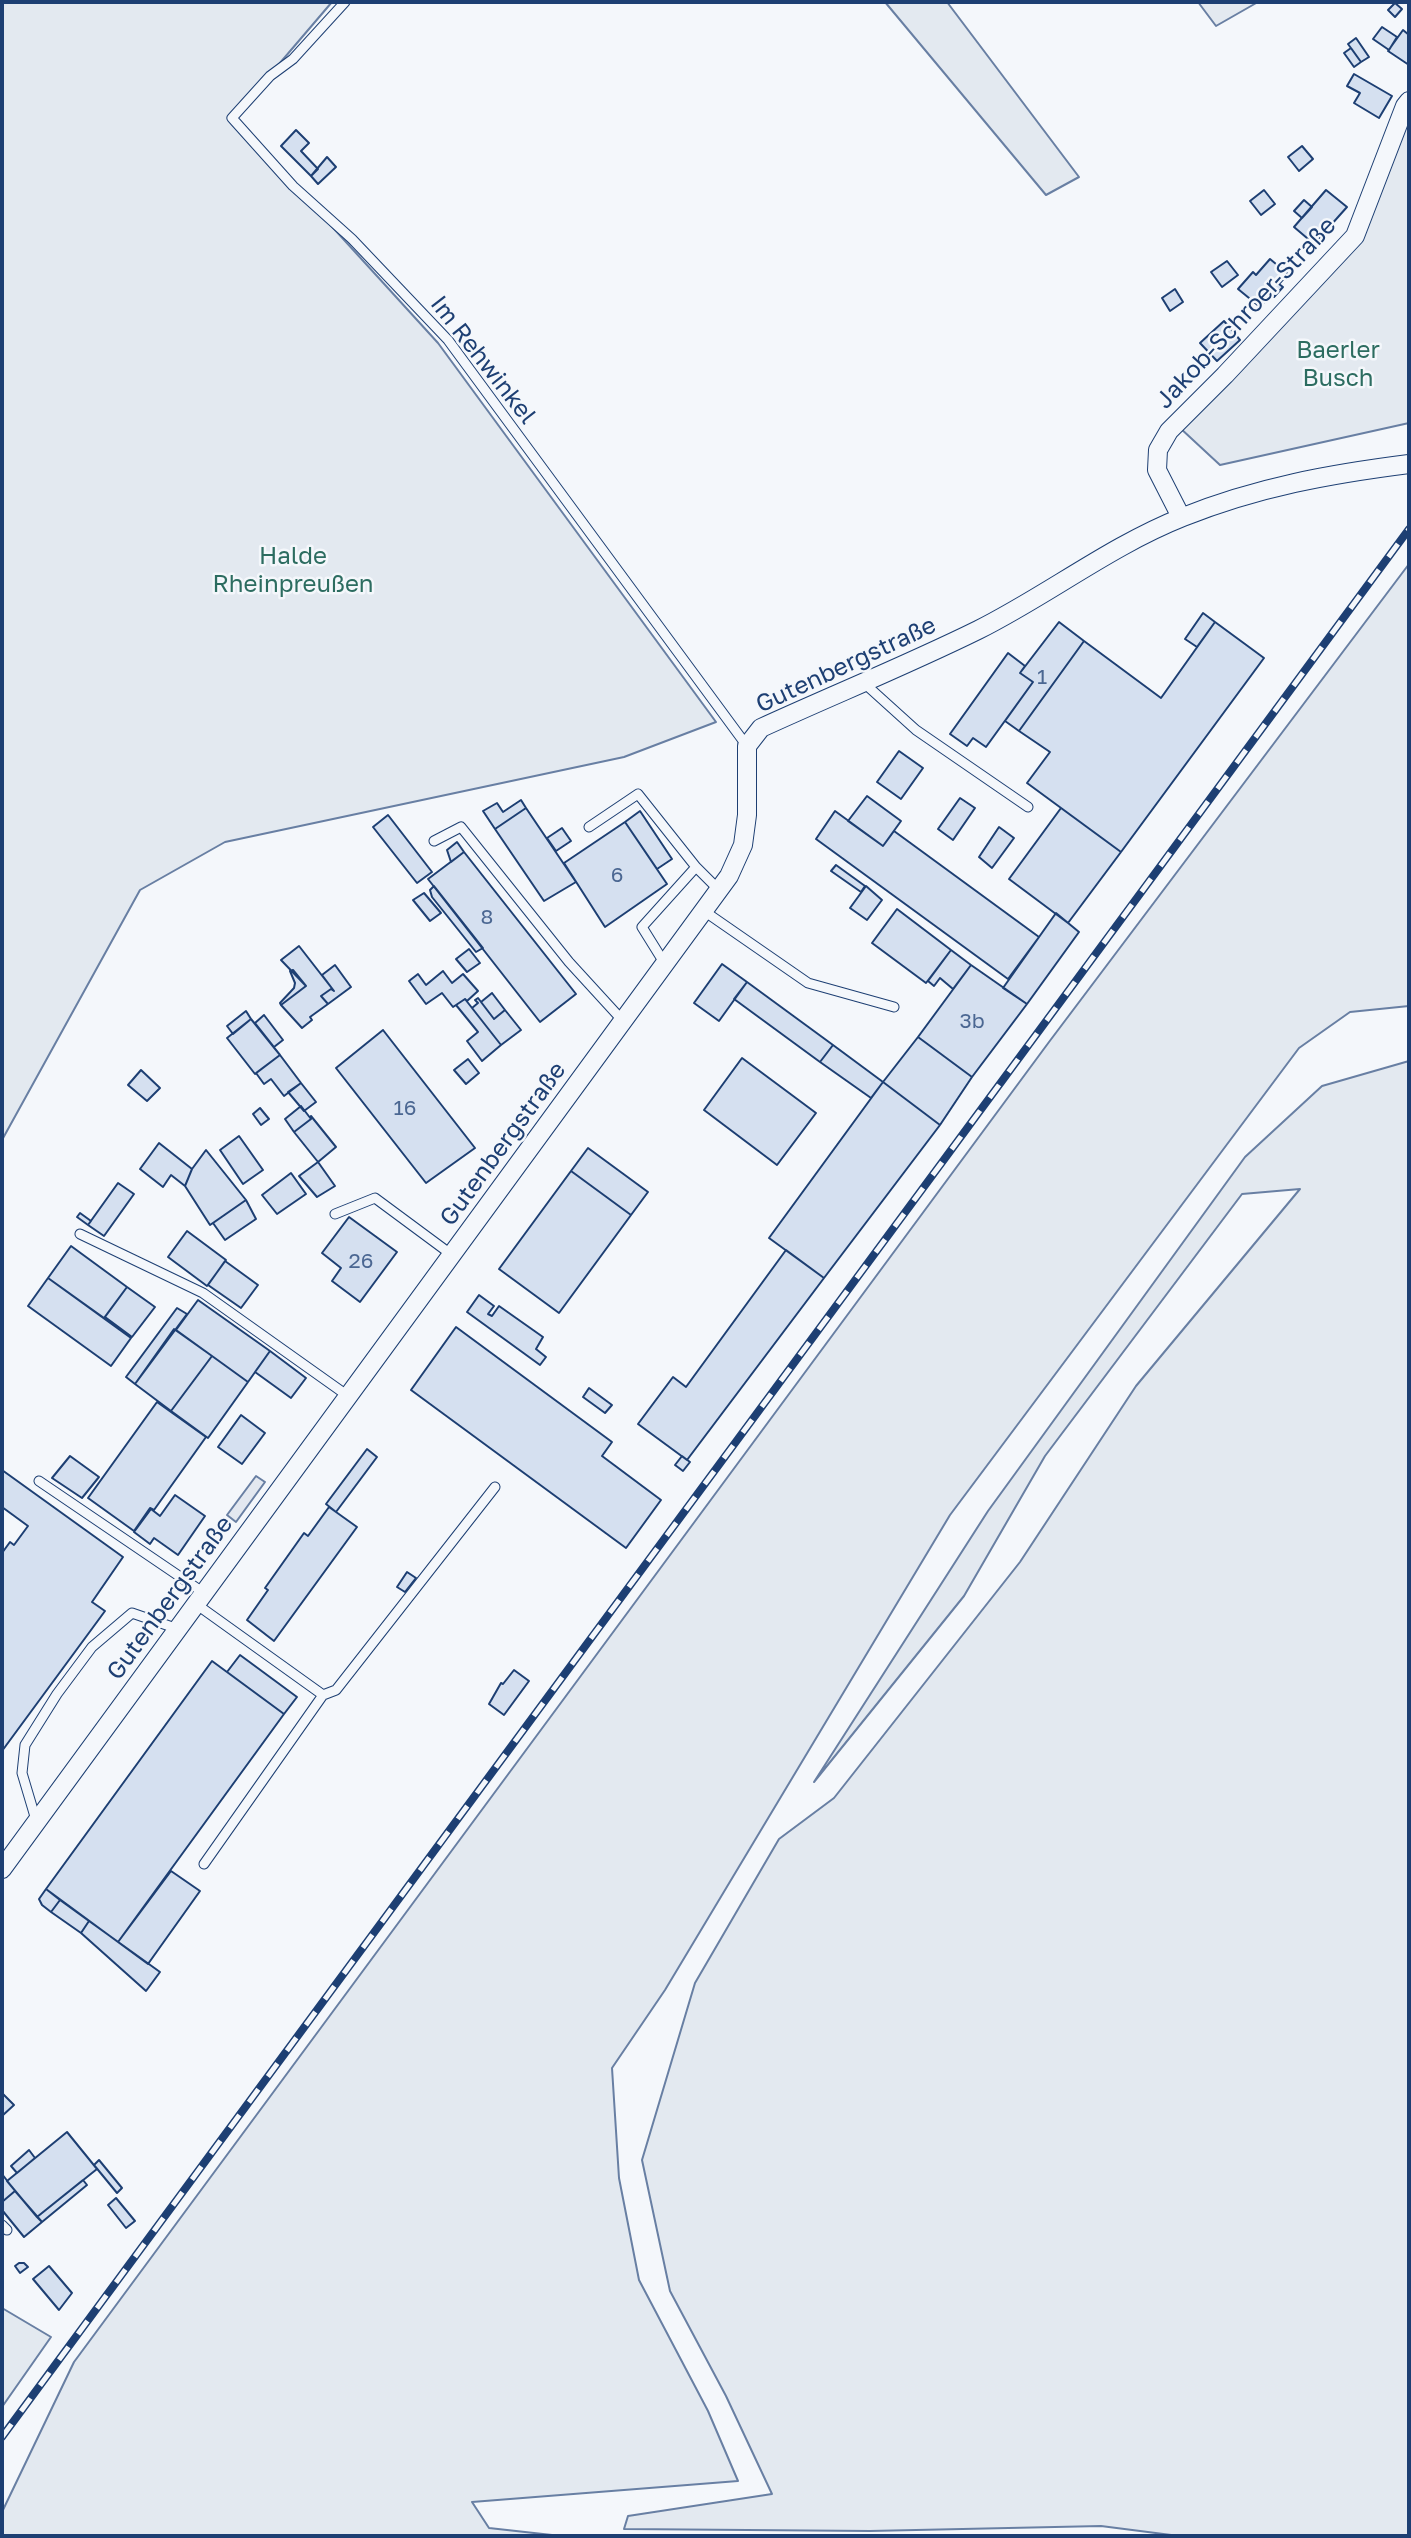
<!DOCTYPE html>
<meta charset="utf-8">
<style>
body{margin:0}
#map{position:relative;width:1411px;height:2538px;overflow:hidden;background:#f4f7fb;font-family:"Golos Text",sans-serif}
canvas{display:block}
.frame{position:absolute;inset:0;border:4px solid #1d3f73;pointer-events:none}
</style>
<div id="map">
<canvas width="1411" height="2538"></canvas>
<div class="frame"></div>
</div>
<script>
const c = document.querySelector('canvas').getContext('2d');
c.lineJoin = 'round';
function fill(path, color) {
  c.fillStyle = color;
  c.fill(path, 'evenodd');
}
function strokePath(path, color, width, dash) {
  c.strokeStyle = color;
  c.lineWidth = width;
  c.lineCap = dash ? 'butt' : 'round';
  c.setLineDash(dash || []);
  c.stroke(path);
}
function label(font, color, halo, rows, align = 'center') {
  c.font = font + ' "Golos Text",sans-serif';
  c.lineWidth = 5;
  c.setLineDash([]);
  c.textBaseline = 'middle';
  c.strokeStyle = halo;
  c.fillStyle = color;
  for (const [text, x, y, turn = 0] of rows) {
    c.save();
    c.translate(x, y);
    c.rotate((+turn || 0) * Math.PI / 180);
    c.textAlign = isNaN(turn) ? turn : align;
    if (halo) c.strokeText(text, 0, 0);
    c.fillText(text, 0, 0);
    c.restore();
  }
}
const green = new Path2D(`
 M2,2H332L233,118L438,343L716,722L624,757L225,842L140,890L2,1140Z
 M885,2H947L1079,177L1046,195Z
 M1198,2H1258L1216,26Z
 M1409,110V423L1220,465L1179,427L1358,238Z
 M1409,564V1006L1350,1012L1299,1048L950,1515L665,1990L612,2068L619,2178L639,2280L708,2411L738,2481L472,2502L489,2528L561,2536H2V2512L74,2362L1049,1042Z
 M1409,1061V2536H1179L1101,2526L870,2531L624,2529L628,2516L772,2494L726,2396L670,2291L642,2160L695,1983L779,1839L834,1798L1020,1562L1136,1386L1300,1189L1242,1194L1045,1456L964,1596L814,1782L988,1511L1245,1157L1322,1086Z
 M2,2308L51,2337L2,2407Z`);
fill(green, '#e3e9f0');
strokePath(green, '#687fa3', 2);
const parking = new Path2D(`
 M256,1476L265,1482L236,1522L227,1515Z`);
fill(parking, '#e3e8f0');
strokePath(parking, '#687fa3', 2);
const building = new Path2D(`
 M1395,3L1402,9L1395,17L1388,10Z
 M1382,27L1397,37L1389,50L1373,39Z
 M1403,30L1409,35V65L1388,51Z
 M1356,38L1369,57L1361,62L1348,44Z
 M1351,48L1361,62L1354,67L1344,53Z
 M1354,74L1392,96L1379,118L1354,103L1360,93L1347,86Z
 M296,130L309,143L301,151L318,169L311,176L281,146Z
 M1302,146L1313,159L1299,171L1288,157Z
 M327,157L336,167L318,184L311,176Z
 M1264,190L1275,204L1261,215L1250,201Z
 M1326,190L1347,207L1314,244L1294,227Z
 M1304,200L1312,207L1302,218L1294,211Z
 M1270,259L1288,274L1279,284L1283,287L1274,297L1271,294L1260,307L1238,289L1253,272L1256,275Z
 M1227,261L1238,275L1222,287L1211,272Z
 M1175,289L1183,302L1170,311L1162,298Z
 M1224,321L1240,340L1217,361L1200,343Z
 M1203,613L1215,622L1197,647L1185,639Z
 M1059,622L1084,641L1019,731L1005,721L1033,682L1020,673Z
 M1215,622L1264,658L1121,852L1027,783L1050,752L1019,731L1084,641L1161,698Z
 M1008,653L1025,666L1020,673L1033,682L986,747L973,738L967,746L950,734Z
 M899,751L923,768L901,799L877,782Z
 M867,796L901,821L883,846L848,821Z
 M960,798L975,808L953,840L938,829Z
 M521,800L526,808L495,829L483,811L497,803L503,812Z
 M526,808L576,882L544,901L495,829Z
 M1061,808L1121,852L1068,923L1009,879Z
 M640,811L672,859L657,869L625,822Z
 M835,811L883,846L894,831L1039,937L1008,979L816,839Z
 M388,815L432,872L417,883L373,827Z
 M625,822L667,884L605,927L564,863Z
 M999,827L1014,838L992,868L979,857Z
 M562,828L571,841L556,851L547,838Z
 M457,842L464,852L451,862L447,850Z
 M464,852L576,994L540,1022L428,879Z
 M836,865L865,886L861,892L831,871Z
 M434,886L483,948L476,952L432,897L430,890Z
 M866,886L882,900L867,920L850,908Z
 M424,893L441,913L430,921L413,900Z
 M897,909L951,950L926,983L872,943Z
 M1056,913L1079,932L1027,1004L1003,988Z
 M299,946L334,991L331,989L321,996L328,1004L310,1017L312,1020L302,1028L281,1005L306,986L281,960Z
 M469,949L480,963L467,972L456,959Z
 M951,950L971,965L953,989L940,978L934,986L928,981Z
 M722,964L747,982L719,1021L694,1003Z
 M335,965L351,987L328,1004L321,996L331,989L334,991L322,975Z
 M971,965L1027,1004L972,1077L918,1037Z
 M293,970L306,986L281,1005L280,1003L294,988L295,983L290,971Z
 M443,971L452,983L463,974L478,991L467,1001L465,999L453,1007L442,993L426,1004L409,981L418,974L426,985Z
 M747,982L833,1045L820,1062L734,999Z
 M492,993L505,1010L494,1019L481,1002Z
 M478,998L494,1019L505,1010L521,1030L501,1045L472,1008L478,1003L475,1000Z
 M465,999L501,1045L482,1061L467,1041L478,1032L456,1005Z
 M246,1011L251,1019L233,1034L227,1026Z
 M264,1015L283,1040L274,1047L255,1023Z
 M251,1019L280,1055L255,1074L227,1038Z
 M383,1030L475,1148L426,1183L336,1068Z
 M918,1037L972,1077L940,1125L883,1082Z
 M833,1045L883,1082L871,1098L820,1062Z
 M280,1055L301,1083L284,1096L271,1079L264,1084L256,1073Z
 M742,1058L816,1113L777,1165L704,1110Z
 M468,1059L479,1073L466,1084L454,1070Z
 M141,1070L160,1088L147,1101L128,1085Z
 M883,1082L940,1125L824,1278L769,1238Z
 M301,1083L316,1102L304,1111L288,1092Z
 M301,1106L311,1119L294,1132L285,1119Z
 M260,1108L269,1119L261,1125L253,1114Z
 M311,1116L336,1147L318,1162L294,1132L311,1119Z
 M239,1136L263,1170L243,1184L220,1150Z
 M159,1143L192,1169L185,1186L171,1175L163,1187L140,1169Z
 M588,1148L648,1192L631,1215L571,1171Z
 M206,1150L246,1200L210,1225L185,1186L192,1169Z
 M318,1162L335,1186L317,1197L299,1176Z
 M571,1171L631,1215L559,1313L499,1269Z
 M291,1173L306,1194L277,1214L262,1195Z
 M118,1183L134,1194L104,1236L88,1225Z
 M246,1200L256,1219L225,1240L213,1223Z
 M80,1213L91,1221L88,1225L77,1217Z
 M349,1217L397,1252L360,1302L332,1281L341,1268L322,1253Z
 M187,1231L226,1260L207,1286L168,1257Z
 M71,1246L127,1287L104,1318L48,1278Z
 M786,1250L824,1278L687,1460L638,1424L673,1377L686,1387Z
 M225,1261L258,1285L241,1308L208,1285Z
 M48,1278L131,1338L111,1366L28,1306Z
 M127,1287L155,1307L132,1337L105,1317Z
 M479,1295L494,1306L488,1314L492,1316L499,1306L543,1337L536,1349L546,1357L540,1365L467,1312Z
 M198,1300L270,1351L248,1382L176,1330Z
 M177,1308L187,1314L135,1384L126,1377Z
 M456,1327L612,1442L602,1456L661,1500L626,1548L411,1390Z
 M174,1329L212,1356L171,1411L135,1384Z
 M270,1351L306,1378L291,1398L255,1372Z
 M212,1356L248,1382L208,1438L171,1411Z
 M589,1388L612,1405L605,1413L583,1397Z
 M157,1402L206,1437L154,1510L150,1508L134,1531L88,1498Z
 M241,1415L265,1433L242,1464L218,1447Z
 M367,1449L377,1457L336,1512L326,1504Z
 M70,1456L99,1477L82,1498L52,1478Z
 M682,1456L690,1462L683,1471L675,1465Z
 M2,1470L123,1557L92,1602L105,1611L2,1751V1553L10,1542L14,1545L28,1526L2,1507Z
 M175,1495L205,1516L178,1555L154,1538L150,1544L134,1532L151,1509L160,1516Z
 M329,1507L357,1527L274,1641L247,1620L268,1590L265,1588L304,1533L308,1536Z
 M407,1572L416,1578L405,1592L397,1587Z
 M240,1655L297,1697L284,1714L227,1672Z
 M212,1661L284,1714L118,1942L46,1889Z
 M514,1670L529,1681L504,1715L489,1704L501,1683L503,1684Z
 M171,1871L200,1891L148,1964L118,1942Z
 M46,1889L60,1900L51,1912L42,1905L39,1899Z
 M60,1900L89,1921L81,1933L51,1912Z
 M89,1921L160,1972L146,1991L81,1933Z
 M2,2093L14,2105L2,2116Z
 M67,2132L97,2169L37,2217L7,2181Z
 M29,2150L35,2158L17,2173L11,2166Z
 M99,2160L122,2188L117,2193L94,2165Z
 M2,2174L15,2191L2,2202Z
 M83,2180L87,2185L42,2222L37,2217Z
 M15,2191L42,2222L24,2237L2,2210V2202Z
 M116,2198L135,2221L126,2228L108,2205Z
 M19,2263H24L28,2267L20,2273L15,2266Z
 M49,2266L72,2293L59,2310L33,2279Z`);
fill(building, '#d5e0f0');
strokePath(building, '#1d3f73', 2);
const lane = new Path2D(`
 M345,2L293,59L270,76L232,118L293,186L352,239L448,340L747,746
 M864,683L916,730L1028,807
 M589,827L638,794L696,867
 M434,841L461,827L569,962L623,1021
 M704,911L808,983L894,1007
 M665,964L642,927L696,867L719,890
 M335,1214L375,1198L452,1255
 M80,1234L203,1293L348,1396
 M39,1481L204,1593
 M196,1604L323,1695L204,1864
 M323,1695L336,1690L495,1487
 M36,1820L22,1773L25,1745L57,1694L92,1647L132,1613L178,1629
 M2,2225L7,2230`);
const street = new Path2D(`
 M1181,517L1157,470L1158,450L1169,431L1225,375L1355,236L1405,106L1409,101
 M2,1869L729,876L743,845L747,815V746L761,728C833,695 907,665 978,630C1048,595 1110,546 1183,517C1258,487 1330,474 1409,464`);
strokePath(lane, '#1d3f73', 11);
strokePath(street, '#1d3f73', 20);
strokePath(lane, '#f4f7fb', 9);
strokePath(street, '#f4f7fb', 18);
const rail = new Path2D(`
 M2,2437L1409,529`);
strokePath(rail, '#1d3f73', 8);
strokePath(rail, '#f4f7fb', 5, [16]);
label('21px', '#4b6792', null, [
 ["1",1042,677],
 ["6",617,875],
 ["8",487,917],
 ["3b",972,1021],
 ["16",405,1108],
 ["26",361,1261]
]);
label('24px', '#1d3f73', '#f4f7fb', [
 ["Jakob-Schroer-Straße",1246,313,-47],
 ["Im Rehwinkel",483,360,52],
 ["Gutenbergstraße",846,665,-25],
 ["Gutenbergstraße",503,1144,-54],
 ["Gutenbergstraße",170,1598,-54]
]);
label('24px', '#2c6c60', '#f4f7fb', [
 ["Baerler",1338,350],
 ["Busch",1338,378],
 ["Halde",293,556],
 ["Rheinpreußen",293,584]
]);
</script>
